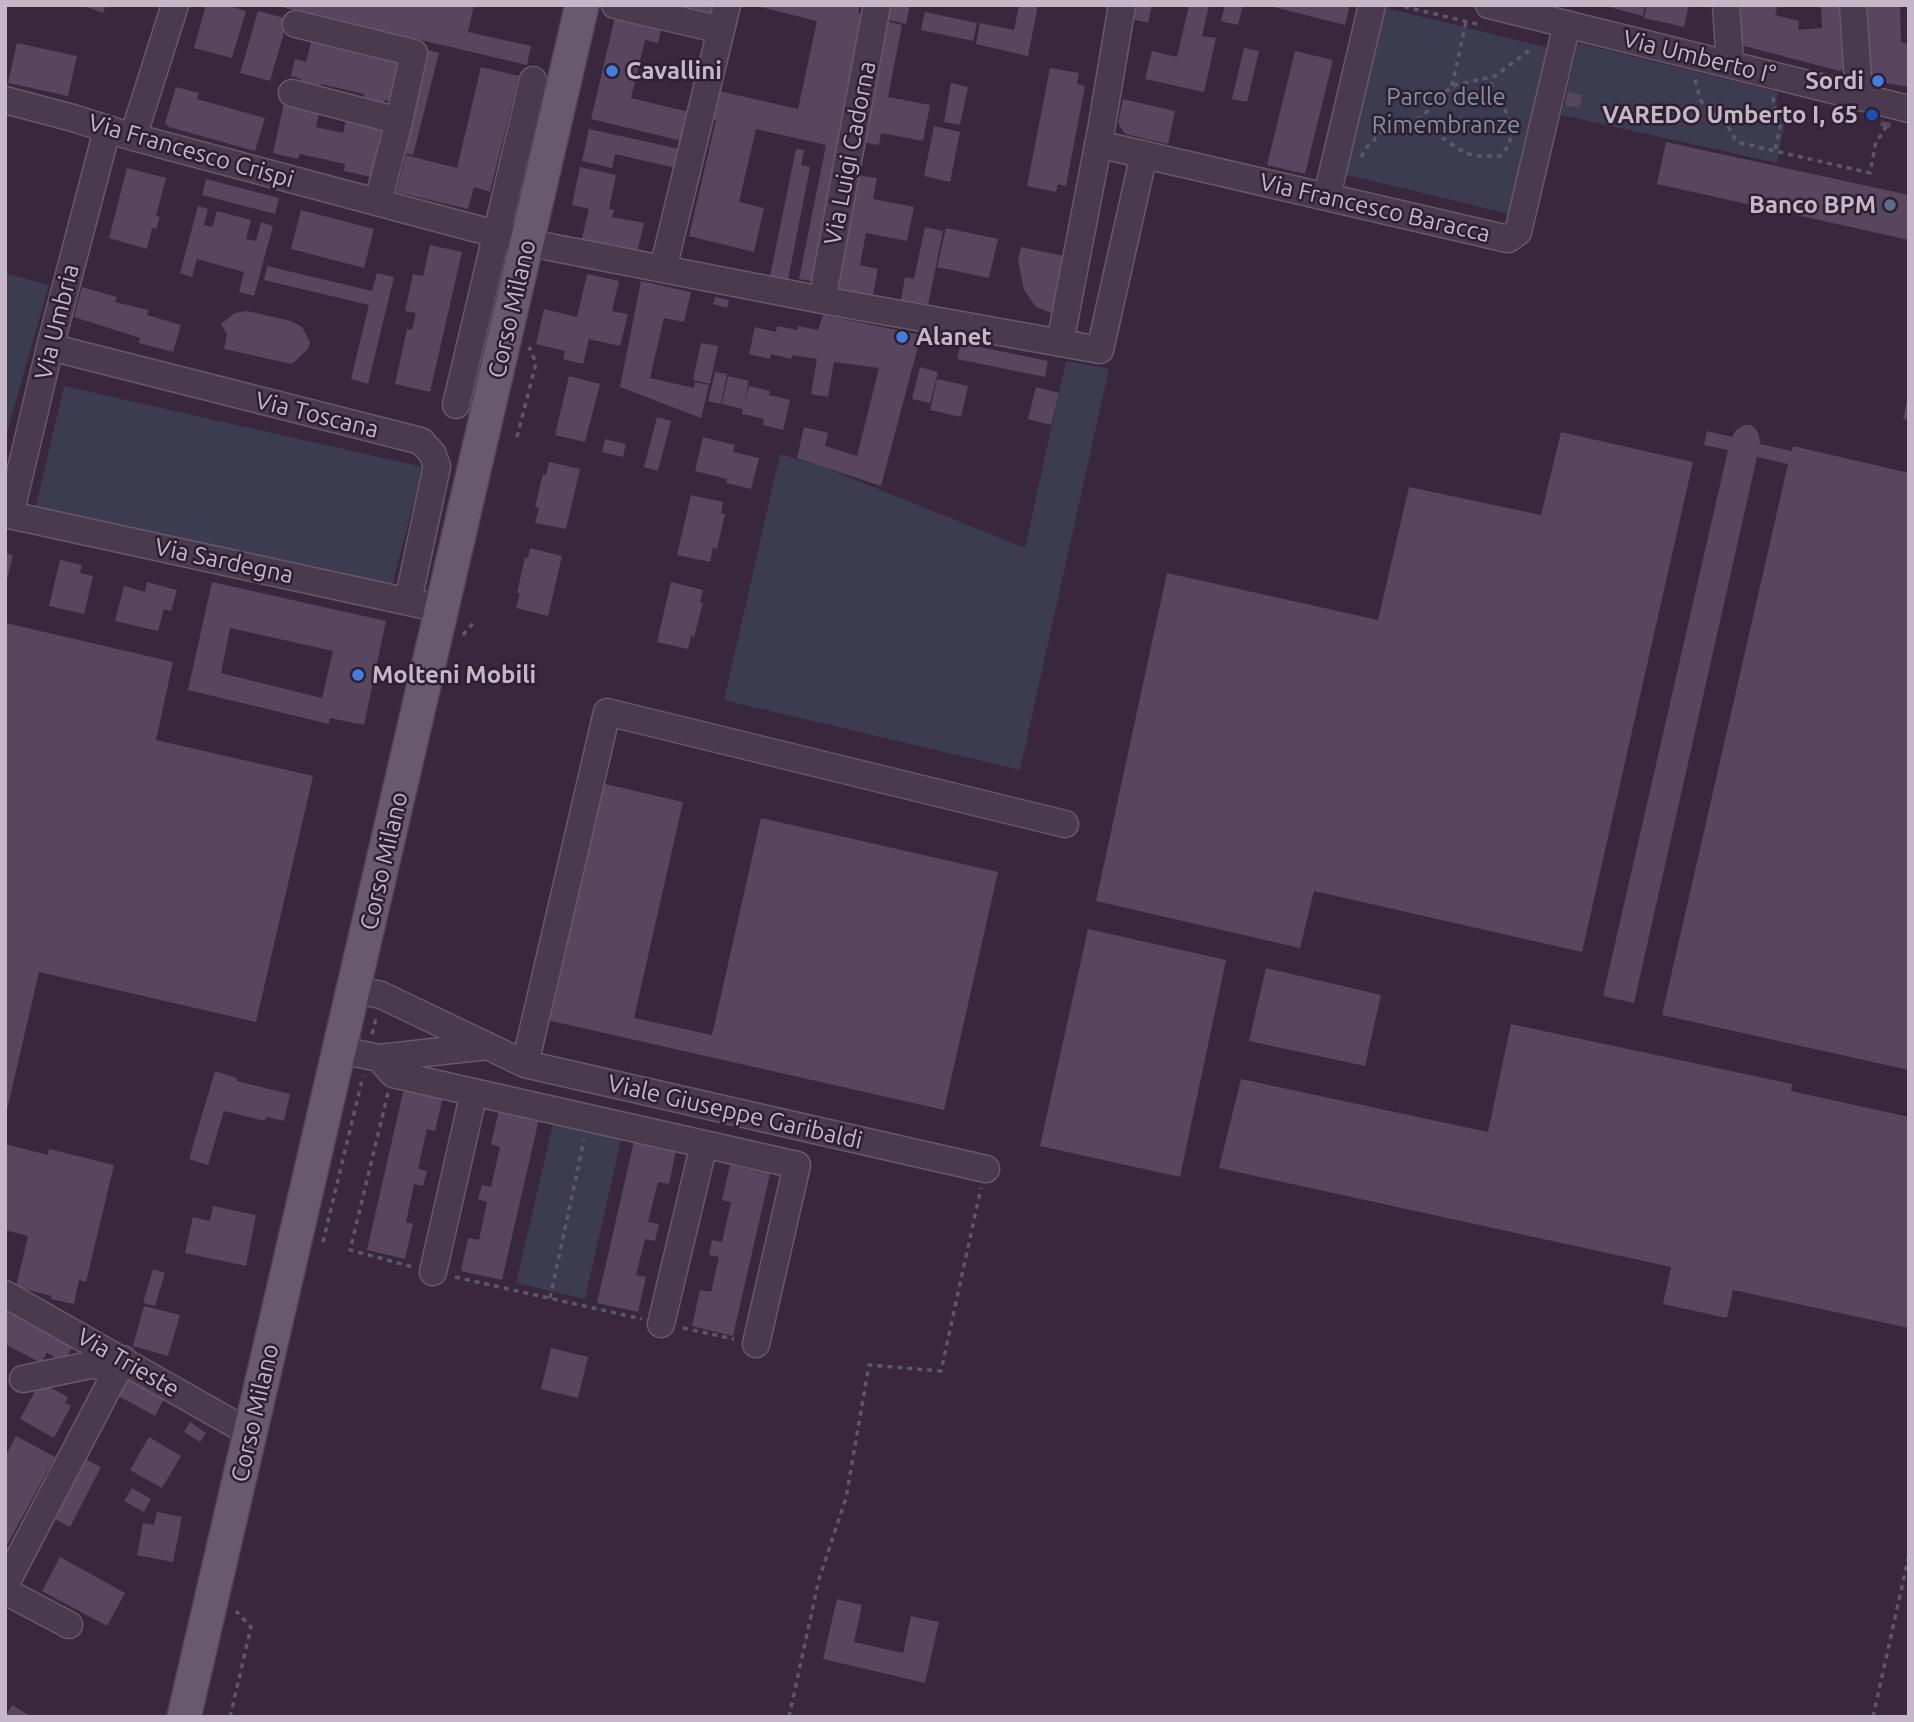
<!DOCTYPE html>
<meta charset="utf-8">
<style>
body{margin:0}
#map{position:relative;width:1914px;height:1722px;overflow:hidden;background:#38273d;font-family:Ubuntu,sans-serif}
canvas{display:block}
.frame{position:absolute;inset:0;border:7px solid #c5b7c8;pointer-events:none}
</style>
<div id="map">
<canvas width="1914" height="1722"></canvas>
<div class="frame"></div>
</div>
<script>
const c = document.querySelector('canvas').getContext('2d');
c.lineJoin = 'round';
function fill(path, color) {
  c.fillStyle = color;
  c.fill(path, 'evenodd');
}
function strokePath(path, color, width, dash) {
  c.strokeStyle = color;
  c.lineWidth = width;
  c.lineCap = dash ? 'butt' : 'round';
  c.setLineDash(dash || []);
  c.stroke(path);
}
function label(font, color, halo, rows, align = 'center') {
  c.font = font + ' Ubuntu,sans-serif';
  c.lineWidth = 5;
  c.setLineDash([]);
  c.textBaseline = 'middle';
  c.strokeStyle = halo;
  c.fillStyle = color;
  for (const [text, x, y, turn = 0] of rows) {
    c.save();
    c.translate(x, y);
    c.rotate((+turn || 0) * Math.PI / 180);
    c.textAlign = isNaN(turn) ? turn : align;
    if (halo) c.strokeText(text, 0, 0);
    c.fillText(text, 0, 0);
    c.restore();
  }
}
fill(new Path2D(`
 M1382,7L1549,48L1509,214L1344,174Z
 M1578,43L1778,92C1775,104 1776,111 1785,121L1777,163L1561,115Z
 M5,273L49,285L5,439Z
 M1066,361L1109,369L1020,770L724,700L780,454L821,466L1025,548Z
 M64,386L423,467L391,589L35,510Z
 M553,1124L621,1140L585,1299L516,1283Z`), '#3c3c50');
fill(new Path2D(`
 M82,5H106L103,13Z
 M206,5H226L246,11L232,58L194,48Z
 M285,5H474L468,32L531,46L527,65L285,8Z
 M662,5H715L712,18Z
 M752,5H860L858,13L866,15L817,282L799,279L826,145L756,129L739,202L764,208L754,252L689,236L716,120H713L719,91L798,109L817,21Z
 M888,5H910L906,24L885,19Z
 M1019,5H1038L1028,56L976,44L980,23L1014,30Z
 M1135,5H1152L1148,23L1132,19Z
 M1189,5H1209L1202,36L1216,38L1204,92L1145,79L1152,51L1177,57Z
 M1225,5H1243L1238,25L1221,21Z
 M1266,5H1350L1345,25Z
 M1601,5H1645L1643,16Z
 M1647,5H1689L1684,27L1644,18Z
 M1736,5H1778L1775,15L1799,21L1798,30L1822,28L1821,5H1848L1849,65L1840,71L1744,46L1738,39Z
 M1863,5H1900L1901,42L1909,44V87L1862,79L1868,71L1871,62L1866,60Z
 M258,11L288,19L270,81L240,73Z
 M925,12L977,23L973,41L921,30Z
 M616,13L662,24L658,43L645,40L631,98L689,112L682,141L591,119Z
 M885,21L902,25L888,97L930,105L923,141L881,133L879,145L861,142Z
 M313,35L344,43L342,50L367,56L369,49L400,56L393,83L399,85L394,102L385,100L384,103L364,98V94L321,84V87L300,82L301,79L291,76L295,59L306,62Z
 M17,43L77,56L68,96L8,83Z
 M1244,48L1259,51L1247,102L1232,99Z
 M425,49L439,53L413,155L399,152Z
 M1295,51L1333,60L1305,174L1267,165Z
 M481,67L519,76L490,192L474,187L468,209L396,192L406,155L457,168Z
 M1050,68L1079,73L1077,84L1085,86L1066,186L1058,184L1056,192L1027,186Z
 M951,83L968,87L960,125L944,122Z
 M176,87L199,93L197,99L265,118L255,151L169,127L165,123Z
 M1568,92L1582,95L1579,108L1565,105Z
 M1123,99L1175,111L1168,144L1125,134L1118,123Z
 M284,103L320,110L316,127L343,133L346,119L382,128L371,177L344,171L345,164L300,154L298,159L273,153Z
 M1881,121L1891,123L1890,128L1880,126Z
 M934,126L960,132L950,182L924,176Z
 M589,129L680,149L676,168L615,154L612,168L582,161Z
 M1666,142L1909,195V240L1657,184Z
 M796,149L804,150L801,165L810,167L788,280L770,276Z
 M580,167L616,175L609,209L614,210L612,217L644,223L637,253L581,241L589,209L572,205Z
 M127,168L166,178L156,216L160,217L156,229L152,228L147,249L109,238Z
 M857,175L877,178L873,199L914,207L907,241L866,233L860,265L878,269L873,295L835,288Z
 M206,179L279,198L275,214L202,195Z
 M198,206L208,209L204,225L212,227L217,211L251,220L246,239L256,241L261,222L273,226L254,296L239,292L244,272L197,259L192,277L180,273Z
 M301,210L374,229L364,268L291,249Z
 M925,227L943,231L928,305L901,300L905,277L914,279Z
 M946,228L998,239L989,278L937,267Z
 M430,245L462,252L430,392L395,384L407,329L412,330L416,313L405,311L413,274L423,276Z
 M1021,247L1064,256L1054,314L1036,307L1024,290L1018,260Z
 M267,266L372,291L377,273L394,277L368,384L351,379L369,305L264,280Z
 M587,274L619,281L612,311L628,314L620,346L589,339L583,364L563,359L565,351L536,344L544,309L577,317Z
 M641,281L691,292L684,322L664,318L650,378L694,388L695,382L709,385L701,418L620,387Z
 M82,287L117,297L115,302L148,310L147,315L181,325L173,352L139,343L140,338L74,317Z
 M715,297L729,300L727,308L713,304Z
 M247,311L291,321L302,327L310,342L308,349L292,364L224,349L227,334L221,324L235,313Z
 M823,315L921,335L881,486L797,458L804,427L828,433L825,446L857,456L879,368L834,362L828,397L811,394L817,359L792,355L791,359L771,354L770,359L749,354L755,327L776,332L777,326L797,330L798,326L818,330Z
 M701,343L718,346L710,384L693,380Z
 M961,343L1048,361L1045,377L957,359Z
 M920,367L938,372L930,403L912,399Z
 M715,372L727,374L721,404L708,401Z
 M569,376L600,384L585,442L555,435Z
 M728,376L749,381L744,403L749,386L770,391L769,395L790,400L783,430L763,425L764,419L742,414L743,409L722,404Z
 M937,379L968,386L961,417L930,410Z
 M1036,387L1059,393L1051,425L1028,419Z
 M1908,397H1909V420L1903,419Z
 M657,417L671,421L658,471L644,467Z
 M1744,425H1750L1755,428L1759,435L1760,444L1792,451L1793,446L1909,473V1070L1662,1015L1788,464L1757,457L1634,1003L1603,996L1728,450L1704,445L1707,431L1732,437L1736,430Z
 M1561,432L1693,462L1582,952L1314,891L1300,948L1096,901L1167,573L1378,620L1409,487L1541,515Z
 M703,437L735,445L733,452L759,458L751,489L726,483L727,479L695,471Z
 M605,439L626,444L623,457L602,452Z
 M549,462L580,469L566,529L535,523L539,508L535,507L543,474L546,475Z
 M691,495L723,502L721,514H725L717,549L713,548L710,562L677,555Z
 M530,548L562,556L548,616L516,608L520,593H517L525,557L528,558Z
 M5,553L13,555L6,584H5Z
 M60,560L82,565L80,573L93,576L84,614L49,606Z
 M147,582L177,590L171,611L164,609L158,631L115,621L124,586L145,592Z
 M212,582L386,621L364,725L330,718L329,724L188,690ZM230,628L333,651L322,698L221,673Z
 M671,582L703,590L700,602L703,603L694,637L691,636L688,649L657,642Z
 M6,623L173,662L156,740L313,776L256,1022L39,972L6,1114Z
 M601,783L683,802L634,1018L712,1035L761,818L998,872L944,1110L547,1020Z
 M1088,929L1226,960L1180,1177L1040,1146Z
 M1266,968L1381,995L1365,1066L1249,1041Z
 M1511,1024L1792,1084L1791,1091L1909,1117V1328L1733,1290L1727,1318L1663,1304L1671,1267L1219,1168L1241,1079L1488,1132Z
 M215,1071L237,1078V1081L290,1094L284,1121L266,1117L265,1121L224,1111L208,1165L189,1159Z
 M404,1088L443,1097L435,1131L427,1129L418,1169L427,1171L423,1186L414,1184L406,1222L413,1224L405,1259L367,1250Z
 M499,1110L539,1119L502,1280L461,1271L468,1238L479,1240L487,1202L478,1199L482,1185L491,1187L500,1147L491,1144Z
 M634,1141L676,1150L669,1184L658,1182L648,1222L659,1224L655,1241L645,1239L636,1275L646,1277L638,1312L597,1303Z
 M5,1144L48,1155L49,1149L114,1165L86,1282L79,1280L74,1304L51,1299L52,1296L16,1287L28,1236L5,1230Z
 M730,1165L770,1174L733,1336L692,1326L700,1290L711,1292L719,1257L709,1255L712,1240L722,1242L731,1202L722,1200Z
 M213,1206L256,1215L246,1266L185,1253L193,1217L210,1221Z
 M153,1269L165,1273L155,1306L143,1303Z
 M144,1306L180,1315L168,1356L133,1346Z
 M5,1310L73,1346L64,1362L47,1353L41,1363L5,1344Z
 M551,1348L588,1357L578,1398L541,1389Z
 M123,1371L166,1395L155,1416L111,1392Z
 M40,1382L68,1397L65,1403L71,1406L54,1438L20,1419Z
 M190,1422L206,1433L200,1442L184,1432Z
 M16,1436L55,1457L5,1549V1457Z
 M149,1437L181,1456L162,1488L130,1470Z
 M81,1457L101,1467L70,1527L51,1517Z
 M132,1488L151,1499L144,1512L124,1501Z
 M157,1512L182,1517L173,1562L137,1555L143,1523L154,1525Z
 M60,1557L125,1593L107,1626L42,1591Z
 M837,1599L862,1605L854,1642L903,1653L911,1616L939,1622L925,1683L823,1659Z
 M12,1705L32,1717H5Z`), '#58465e');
const minor = new Path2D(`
 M615,5L721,30
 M1489,5L1909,109
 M1726,5L1730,64
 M1853,5L1859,97
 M296,24L414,53L399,121
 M292,93L399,121L378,202
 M5,100L73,118L133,137L496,234L550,247L822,300L1100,350L1144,154
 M133,137L175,5
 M1098,144L1508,239L1518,232L1567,24
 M1327,196L1372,5
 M663,269L727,5
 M822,300L877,5
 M1060,343L1101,130L1122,5
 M50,347L421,441L432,453L437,466L408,601
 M456,405L533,80
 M5,514L423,605
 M10,515L50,347L107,130
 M354,989L381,995L525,1064L986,1169
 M340,1050L379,1058L488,1046
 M379,1058L393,1074L797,1165L756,1344
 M525,1064L607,712L1065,824
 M433,1272L474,1092
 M5,1294L250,1433
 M661,1324L704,1144
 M23,1379L95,1364L116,1374
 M5,1585L123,1359
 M5,1591L69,1625`);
const major = new Path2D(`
 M184,1717L582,5`);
strokePath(minor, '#67586b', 29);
strokePath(major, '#524456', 36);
strokePath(new Path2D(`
 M1406,5V7L1477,24
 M1695,80L1701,101L1712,113L1724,119L1735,139L1741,143L1870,173L1876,141L1883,133L1886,126
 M1452,86L1466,22
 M1773,97L1775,115L1781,122L1775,151
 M1417,121L1465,153L1477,156H1500L1510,144L1509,117L1488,78
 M1361,157L1367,147L1382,132L1422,117L1445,92L1456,85L1495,76L1531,49
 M517,437L536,363L529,347
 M463,635L475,621
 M372,1034L376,1018
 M388,1093L350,1250L413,1267
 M323,1242L363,1076
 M455,1277L642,1319
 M550,1298L584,1140
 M683,1328L734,1339
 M230,1717L251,1627L236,1611
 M789,1717L819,1579L846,1498L869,1365L941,1371L981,1188
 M1873,1717L1909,1555`), '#5e576b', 3.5, [5, 5]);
strokePath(minor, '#493a4d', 26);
strokePath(major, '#68596d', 33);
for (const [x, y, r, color] of [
 [612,71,7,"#3f7fe0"],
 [1878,81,7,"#3f7fe0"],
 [1872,115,7,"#1a4fb4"],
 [1890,205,7,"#5c6f8a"],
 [902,337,7,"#3f7fe0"],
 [358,675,7,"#3f7fe0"]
]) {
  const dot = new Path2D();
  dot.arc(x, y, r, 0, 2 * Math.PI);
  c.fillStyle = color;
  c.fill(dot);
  strokePath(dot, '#2e1f32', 2.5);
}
label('24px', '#c5b7c8', '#2e1f32', [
 ["Via Umberto I°",1699,57,14],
 ["Via Francesco Crispi",191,151,16],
 ["Via Luigi Cadorna",850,153,-79],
 ["Via Francesco Baracca",1375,208,13],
 ["Corso Milano",512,309,-77],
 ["Via Umbria",57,322,-76],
 ["Via Toscana",317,415,14],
 ["Via Sardegna",224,561,12],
 ["Corso Milano",384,861,-77],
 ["Viale Giuseppe Garibaldi",735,1112,13],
 ["Via Trieste",128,1363,30],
 ["Corso Milano",255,1413,-77]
]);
label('bold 24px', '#c5b7c8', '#2e1f32', [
 ["Cavallini",626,71],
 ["Sordi",1864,81,"right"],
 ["VAREDO Umberto I, 65",1858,115,"right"],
 ["Banco BPM",1876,205,"right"],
 ["Alanet",916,337],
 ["Molteni Mobili",372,675]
], 'left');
label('24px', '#7e92a1', '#2e1f32', [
 ["Parco delle",1446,97],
 ["Rimembranze",1446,125]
]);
</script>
